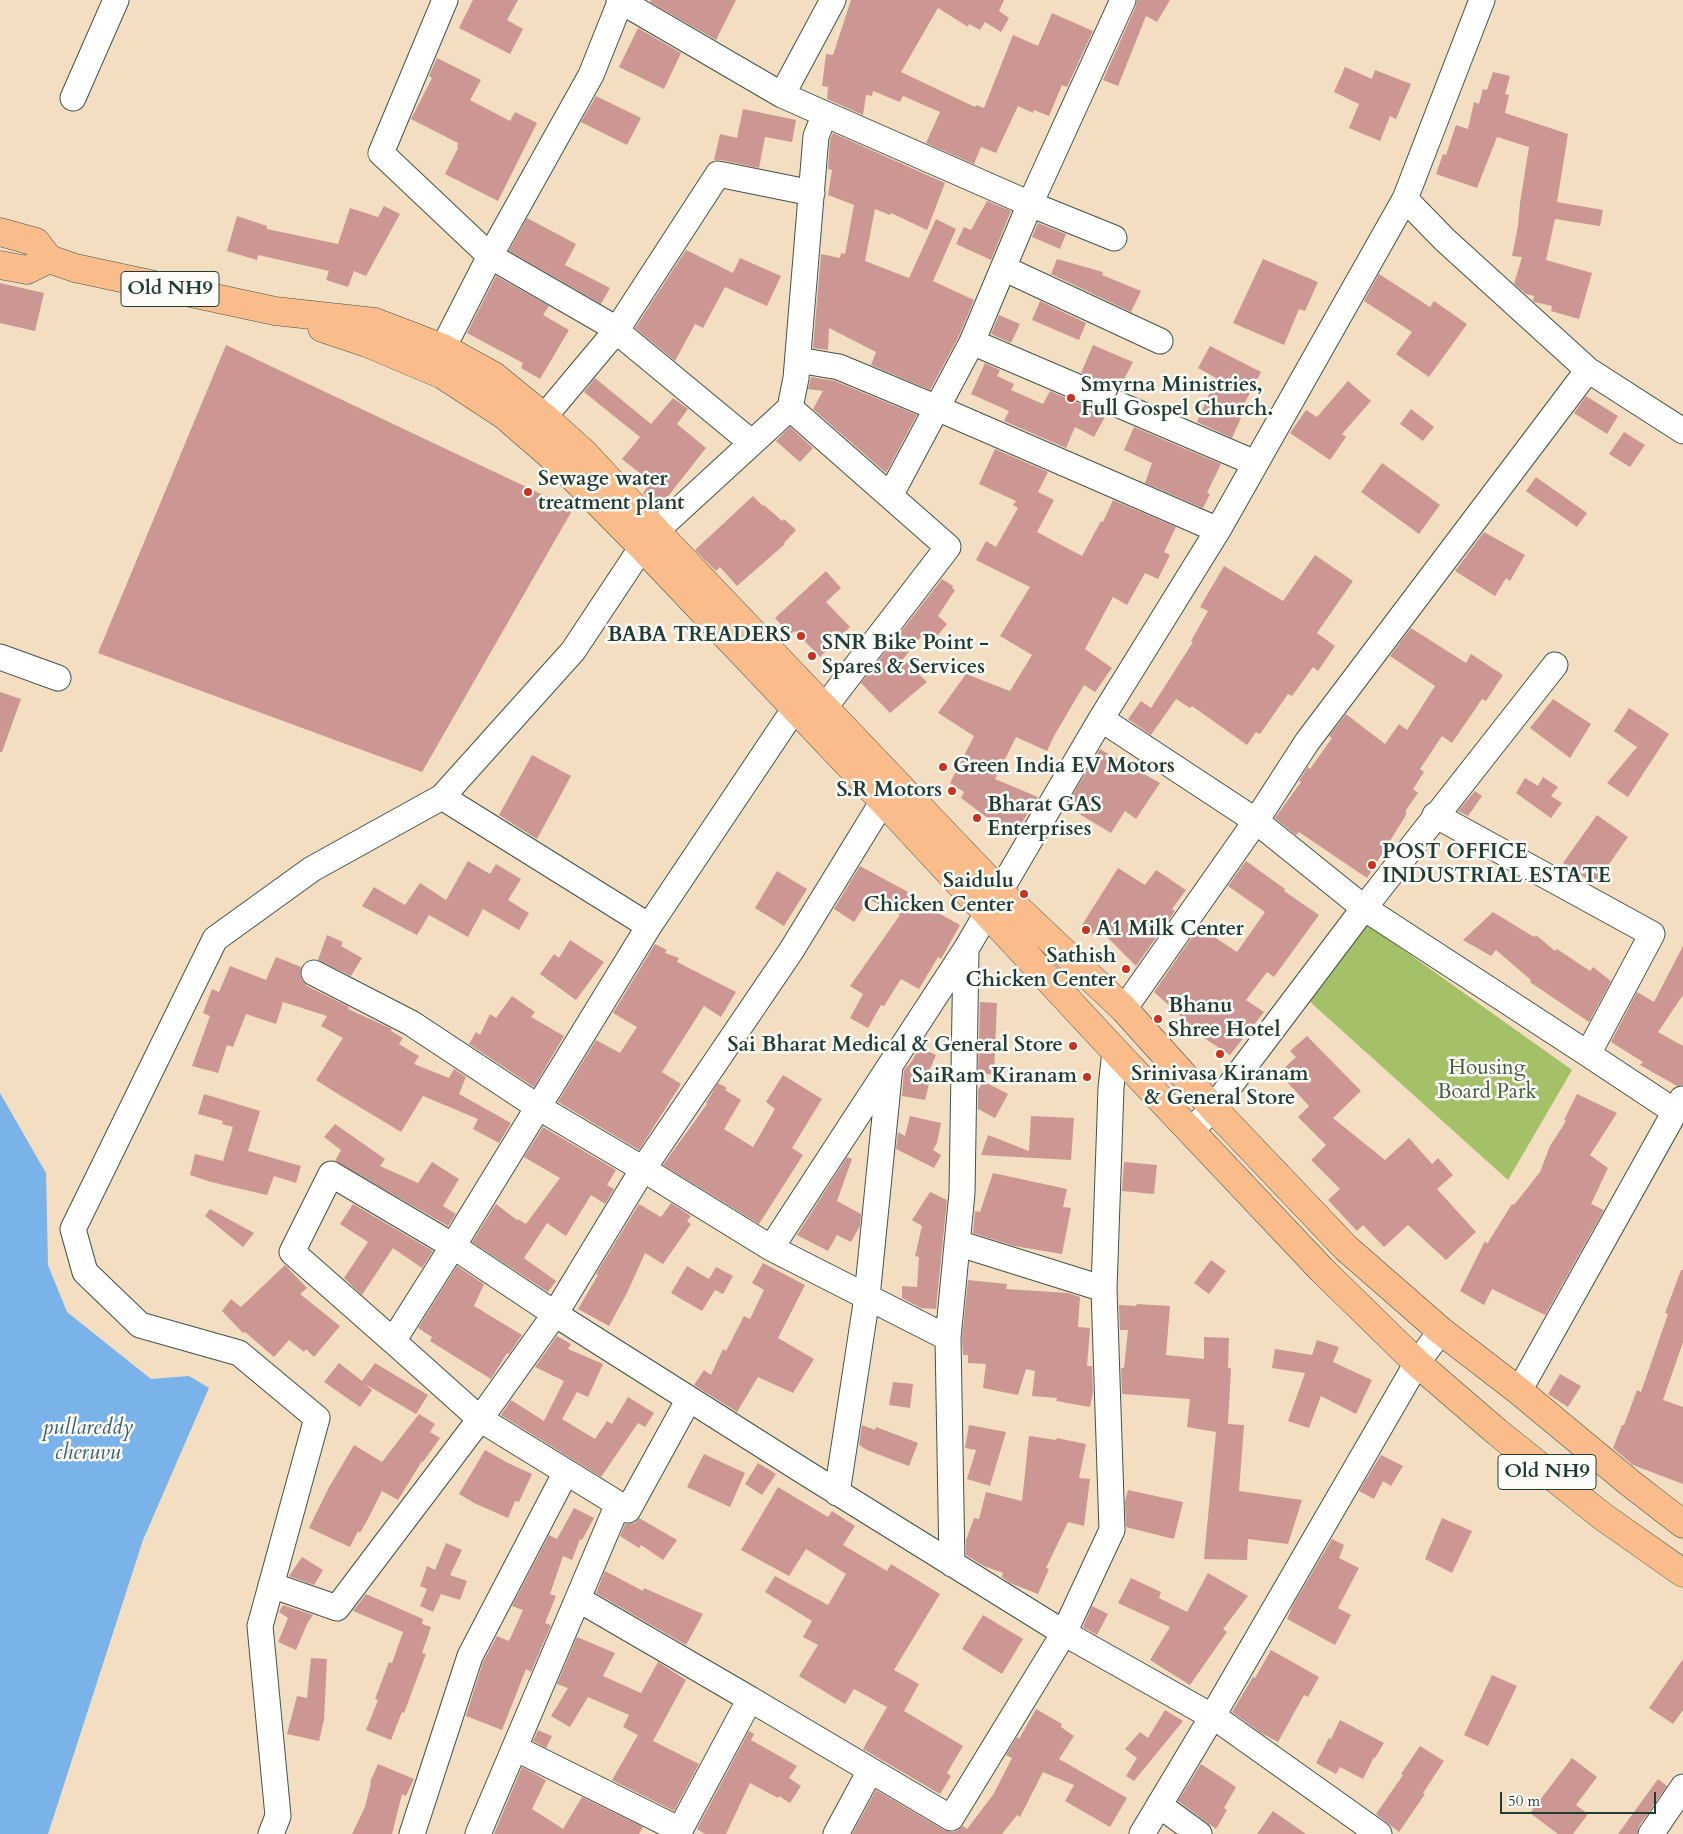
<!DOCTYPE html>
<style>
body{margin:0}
#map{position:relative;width:1683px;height:1834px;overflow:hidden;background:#f3dec1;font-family:Cardo,serif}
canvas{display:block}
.scale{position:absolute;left:1500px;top:1792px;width:156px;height:22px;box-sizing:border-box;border:2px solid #1f3d34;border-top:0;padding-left:6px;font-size:15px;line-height:18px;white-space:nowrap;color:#1f3d34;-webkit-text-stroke:4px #fdfcf7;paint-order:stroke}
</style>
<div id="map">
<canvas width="1683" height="1834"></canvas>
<div class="scale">50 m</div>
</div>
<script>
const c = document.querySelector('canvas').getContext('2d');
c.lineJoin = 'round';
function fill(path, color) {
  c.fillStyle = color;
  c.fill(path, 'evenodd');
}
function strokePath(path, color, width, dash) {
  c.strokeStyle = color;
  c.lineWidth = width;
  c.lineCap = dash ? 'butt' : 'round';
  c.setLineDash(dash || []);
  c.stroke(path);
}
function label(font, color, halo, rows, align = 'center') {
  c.font = font + ' Cardo,serif';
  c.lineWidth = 5;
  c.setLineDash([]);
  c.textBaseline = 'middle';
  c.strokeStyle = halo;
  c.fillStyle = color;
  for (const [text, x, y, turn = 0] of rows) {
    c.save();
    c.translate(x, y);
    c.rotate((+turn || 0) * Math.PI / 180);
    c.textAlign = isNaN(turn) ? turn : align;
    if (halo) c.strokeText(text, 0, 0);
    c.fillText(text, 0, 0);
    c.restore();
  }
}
fill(new Path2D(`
 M1367,924L1572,1070L1508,1180L1309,1001Z`), '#a5c168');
fill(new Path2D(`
 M0,1093L46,1173L48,1265L67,1312L151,1379L189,1376L209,1388L143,1540L48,1834H0Z`), '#79b3ea');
fill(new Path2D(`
 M473,0H518L507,20L523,29L510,54L459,28Z
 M651,0H736L716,40L650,2Z
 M851,0H1004L999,11L1009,18L1001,32L985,22L980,30L969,24L968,27L938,8L901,72L975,107L976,105L984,108L1013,35L1038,46L1052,13L1093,31L1067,87L1062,85L1049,116L1034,110L1033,113L1018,106L996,153L981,147L974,164L926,143L940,112L903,96L900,102L873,91L872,96L866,95L863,115L827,99L828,87L822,86L826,54L833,55Z
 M1137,0H1170L1157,22L1146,16L1118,86L1103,80L1136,6Z
 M638,28L681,53L664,89L619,67Z
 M437,58L481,80L470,100L510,121L515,112L537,123L498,201L445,174L458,148L457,147L458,143L411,119L432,78L429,76Z
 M1345,67L1372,79L1375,70L1411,84L1396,119L1390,116L1380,141L1349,128L1359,104L1334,92Z
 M1493,72L1510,76L1505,94L1509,95L1505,113L1568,134L1557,202L1603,210L1600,226L1555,219L1546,260L1592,273L1579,319L1551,311L1552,306L1535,302L1533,301L1534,296L1526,294L1514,284L1522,257L1512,256L1518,226L1520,203L1529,147L1497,137L1477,188L1436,174L1443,154L1446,155L1456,125L1468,129L1474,102L1479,104L1483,89L1487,90Z
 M596,96L641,118L627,145L581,122Z
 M743,109L796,120L792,142L765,137L759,168L721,160H714L720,134L737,138Z
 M833,133L945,183L927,230L891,213L890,215L875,209L865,261L909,278L936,219L956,229L933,281L974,300L959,336L930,390L871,365L876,352L829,328L828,350L813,348L821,254L840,258L841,253L845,254L854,205L828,195L832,170L828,169L830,139Z
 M987,201L1011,211L991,260L956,244L964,227L971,230Z
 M384,206L400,214L366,276L354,271L348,287L326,280L329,271L258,255L257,260L227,251L237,216L267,226V229L338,244L350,208L378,217Z
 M527,218L576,244L565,265L610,288L601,304L509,251Z
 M1038,223L1066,234L1060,249L1032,237Z
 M686,250L733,273L740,258L781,276L767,306L725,287L703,328L695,324L675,361L635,328Z
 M1057,259L1103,272L1102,275L1141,291L1131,312L1051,274Z
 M1263,259L1318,282L1305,311L1299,309L1284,345L1233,323Z
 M1379,274L1430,307L1434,301L1467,324L1429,377L1396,354L1412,332L1364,301Z
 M496,276L549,306L543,315L569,330L540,379L521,368L523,363L467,333Z
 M0,283L44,293L35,331L0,323Z
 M1040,301L1086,323L1079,340L1032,320Z
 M999,315L1020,324L1011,343L991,334Z
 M226,345L573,509L422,772L98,653Z
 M1093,345L1133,362L1119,389L1081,373Z
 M1210,346L1261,372L1242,408L1245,409L1232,438L1197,422L1216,378L1198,368Z
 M985,363L1000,370L997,376L1014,384L1011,390L1043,404L1050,391L1106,415L1094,437L1075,427L1066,448L1004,421L1009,411L971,394Z
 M811,377L835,381L917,415L886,473L813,409L823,391L808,389Z
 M595,378L651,424L673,398L688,409L677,424L706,448L658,509L643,493L651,482L622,459L640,437L584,392Z
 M1348,381L1371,401L1342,434L1346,437L1330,460L1290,433L1306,410L1317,417Z
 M1586,396L1618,416L1607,434L1574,413Z
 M1411,409L1434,427L1423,441L1400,424Z
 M790,427L813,448L800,462L776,441Z
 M1134,427L1221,464L1207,493L1210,494L1203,508L1145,483L1152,463L1124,450Z
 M1624,432L1645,445L1630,467L1609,454Z
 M995,449L1048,472L1038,492L1054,500L1037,532L1082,556L1101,521L1103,522L1113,500L1176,527L1164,552L1170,555L1158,579L1145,573L1127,605L1113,597L1085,649L1112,668L1095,692L1084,685L1054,736L1047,751L1016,737L995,779L1038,797L1013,837L961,798L964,792L950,783L974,736L938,713L966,674L1010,691L1032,655L1000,636L1030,587L976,560L986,541L996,547L1018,508L1013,505L1016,501L979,484Z
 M1382,463L1440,505L1419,534L1361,492Z
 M1536,477L1587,513L1577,527L1526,491Z
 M753,496L763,506L764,505L782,521L784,519L796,530L784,543L785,544L737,586L720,567L716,571L695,550Z
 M1484,532L1525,555L1510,581L1506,578L1495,596L1455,571Z
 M1315,555L1353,581L1317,633L1335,646L1318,671L1313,667L1292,696L1288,694L1260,734L1256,732L1247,745L1192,706L1190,708L1176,699L1151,735L1128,719L1141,701L1151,708L1193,642L1191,641L1208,611L1200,607L1224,566L1283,601Z
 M826,571L841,588L826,602L850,627L820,657L795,631L790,634L775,618Z
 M942,579L953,586L952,588L955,590L938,616L947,624L933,641L924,633L903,659L927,682L890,713L861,683Z
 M1411,628L1466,663L1471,654L1503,675L1486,701L1482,699L1452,743L1442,736L1420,769L1424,772L1413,789L1418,793L1406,810V815L1367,878L1299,832L1296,835L1275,818L1301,782L1299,781L1308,767L1310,769L1332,738L1329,736L1346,714L1385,744L1399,724L1407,730L1435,686L1390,656Z
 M0,692L21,699L2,752H0Z
 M1553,699L1591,724L1570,758L1530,728Z
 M1629,708L1669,734L1628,797L1607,783L1637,747L1614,731Z
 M1100,749L1160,783L1136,819L1125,811L1111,833L1066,806Z
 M532,755L571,776L537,839L499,815Z
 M1543,777L1558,787L1551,796L1562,803L1551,818L1516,793L1525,778L1538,786Z
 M1475,791L1482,796L1468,816L1458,811Z
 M1597,815L1628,837L1595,884L1563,863Z
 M468,861L490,874L496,864L521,879L508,900L529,913L519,930L483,909L468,937L429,915L417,935L362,906L374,887L405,905L420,883L446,900Z
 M1246,861L1285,889L1284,891L1319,915L1274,977L1267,972L1246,1000L1264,1012L1230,1055L1193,1031L1195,1029L1154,992L1199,927L1237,952L1265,912L1228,886Z
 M860,866L908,892L906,895L960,925L941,959L938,957L919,989L901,979L884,1006L881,1005L868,1028L850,1018L863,994L850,986L900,915L869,899L854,922L834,909Z
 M1118,868L1145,885L1156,870L1186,890L1172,909L1175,911L1136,966L1099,929L1095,936L1082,925Z
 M777,871L807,889L784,926L755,908Z
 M1493,912L1534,937L1536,935L1555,951L1557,949L1590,971L1593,967L1611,981L1589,1022L1530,982L1531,980L1496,950L1491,956L1463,940Z
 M327,935L343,942L341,946L362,958L351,976L318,960Z
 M570,940L604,962L576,1000L540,974L554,954L559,958Z
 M655,944L667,950L665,953L679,958L677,962L736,992L721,1017L704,1006L662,1072L681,1084L639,1150L558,1102L596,1040L620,1053L637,1027L613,1013Z
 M1683,946V995L1658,1032L1683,1046V1085L1677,1086L1640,1065L1643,1062L1611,1042L1637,992L1654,1002Z
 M276,957L301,967L300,974L302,980L307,986L349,1007L348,1009L392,1029L391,1031L403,1038L399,1044L419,1056L414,1064L449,1078L454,1069L466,1077L459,1094L511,1123L499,1143L473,1129L478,1119L423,1096L401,1132L338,1094L316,1080L343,1038L321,1026L327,1016L283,1002L276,1024L246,1014L233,1047L227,1045L218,1073L192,1066L210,1016L203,1013L212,989L219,992L230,966L266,980Z
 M512,996L535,1012L531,1017L564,1036L534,1087L469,1044L476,1032L480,1035L490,1014L496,1018Z
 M980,1002L997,1003L994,1074H978Z
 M1307,1036L1361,1091L1333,1118L1385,1160L1409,1138L1432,1164L1438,1158L1453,1175L1437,1189L1476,1232L1446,1260L1408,1225L1384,1247L1363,1225L1357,1231L1328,1200L1340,1189L1311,1160L1326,1145L1298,1117L1309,1106L1279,1073L1296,1057L1290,1051Z
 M919,1047L936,1055L924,1083L929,1084L925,1100L902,1096L904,1070L912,1061Z
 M783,1075L822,1099L792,1148L803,1155L759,1224L663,1165L707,1104L706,1103L718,1083L727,1088L725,1090L741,1100L724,1129L753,1147L775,1109L766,1102Z
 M983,1081L1008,1094L995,1118L978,1109V1090Z
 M204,1094L260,1111L248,1151L301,1166L296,1183L274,1176L267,1195L211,1182L190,1175L195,1154L223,1161L233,1127L222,1124L223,1121L198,1114Z
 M1577,1094L1617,1113L1590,1155L1608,1168L1591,1204L1604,1210L1545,1315L1492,1289L1484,1305L1460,1291L1485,1241L1487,1244L1512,1204L1514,1205L1540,1172L1550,1146L1566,1121L1564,1120Z
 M910,1116L941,1123L937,1143L933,1150L941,1155L934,1168L896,1149L898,1132L905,1136Z
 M1031,1116L1074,1118L1071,1160L981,1155L988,1135L1029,1151Z
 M335,1124L385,1159L380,1166L418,1183L432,1162L459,1179L443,1206L456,1214L448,1226L335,1161L341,1150L324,1137Z
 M543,1127L616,1170L607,1185L614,1189L605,1204L591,1195L566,1236L547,1223L524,1258L556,1281L548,1292L472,1242L496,1204L517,1220L518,1219L526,1224L560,1178L524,1157Z
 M847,1157L852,1159L837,1201L861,1214L860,1226L851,1242L837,1235L828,1251L797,1235Z
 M1124,1162L1157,1165L1154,1194L1122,1191Z
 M993,1173L1067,1189L1063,1207L1071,1208L1062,1254L1014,1246L973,1233L975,1211L980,1212Z
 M930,1192L947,1200L936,1309L921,1308L902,1298V1286L917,1287L919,1257L915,1256L922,1226L912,1220Z
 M671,1203L691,1216L687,1221L691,1224L663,1264L645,1253L627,1293L609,1326L578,1309L598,1275L596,1274L639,1204L661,1217Z
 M353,1204L433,1251L422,1268L393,1248L362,1295L344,1278L368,1242L340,1224Z
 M210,1209L254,1233L243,1247L205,1216Z
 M1211,1260L1226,1271L1209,1294L1194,1283Z
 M763,1263L805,1285L778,1338L814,1359L793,1393L758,1377L737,1412L694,1385L704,1370L711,1375L723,1349L726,1351L744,1316L750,1319L764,1290L752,1283Z
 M285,1265L307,1288L300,1294L340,1326L314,1357L306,1349L304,1352L289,1340L274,1357L245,1332L243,1333L222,1311L231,1299L241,1307Z
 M457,1266L484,1284L474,1306L522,1335L509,1354L507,1353L491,1379L430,1341L432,1337L418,1328Z
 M687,1266L709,1279L716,1267L733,1276L723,1294L715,1290L702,1311L671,1293Z
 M1681,1270H1683V1342L1663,1400L1683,1407V1484L1633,1465L1613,1448L1622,1425H1624L1637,1390L1641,1392L1668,1314L1665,1313Z
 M968,1280L1007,1284L1006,1289L1068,1293L1080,1297L1078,1327L1090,1328L1087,1366H1092L1093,1392L1090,1407L1056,1401L1057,1398L1032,1396L1035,1371L1026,1369L1018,1395L983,1388L986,1364L968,1363V1355H963L962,1339Z
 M1137,1304L1170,1306L1166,1355L1204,1359V1337L1229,1338L1228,1368H1231L1228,1424L1244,1425L1239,1491L1302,1500L1288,1544L1248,1539L1247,1560L1204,1559L1216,1432L1187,1427L1190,1399L1122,1394L1121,1368H1124L1128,1330H1120L1119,1305L1136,1306Z
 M557,1336L571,1344L568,1349L603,1364L588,1397L577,1392L562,1419L595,1439L607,1421L612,1424L628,1397L654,1413L645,1427L638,1423L601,1477L501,1415L511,1400L544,1421L564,1381L535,1367Z
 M1317,1340L1339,1347L1333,1362L1372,1380L1356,1414L1321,1396L1309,1428L1288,1421L1305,1373L1272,1368L1275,1349L1312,1355Z
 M339,1363L362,1381L375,1363L428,1395L416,1414L365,1384L372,1390L360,1407L324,1382Z
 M1560,1374L1581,1386L1568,1407L1548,1394Z
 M893,1382L913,1384L910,1408L889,1405Z
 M419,1414L435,1424L430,1432L440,1438L423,1462L422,1461L398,1500L382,1491L369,1517L360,1533L358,1531L350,1547L309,1528L328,1489L354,1445L382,1462Z
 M862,1425L875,1430L876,1427L918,1443L909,1466L867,1450L859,1445Z
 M969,1425L1006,1432L990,1486L967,1479L976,1450L965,1448Z
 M1029,1436L1056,1440L1057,1438L1086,1444L1079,1478L1090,1479L1084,1526L1068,1522L1046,1568L1049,1569L1038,1594L1010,1583L1002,1577L1003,1573L984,1566L966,1555V1540L974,1518L979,1519L986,1492L1022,1501Z
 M485,1450L508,1463L532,1474L519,1502L515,1501L508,1518L474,1503L459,1494Z
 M704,1454L745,1473L730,1507L687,1487Z
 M1381,1455L1403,1466L1391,1486L1383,1481L1374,1499L1359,1491Z
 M758,1463L776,1474L762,1495L745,1484Z
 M778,1487L828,1517L832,1511L855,1526L843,1545L887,1571L891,1564L940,1594L894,1670L919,1684L904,1711L963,1746L947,1773L951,1776L940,1794L863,1749L887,1707L854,1689L845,1704L799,1676L818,1645L803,1637L812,1621L765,1592L775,1576L828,1605L846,1574L806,1549L789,1576L741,1550Z
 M1128,1490L1183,1502L1174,1539L1126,1527L1125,1501Z
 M574,1508L594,1518L582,1540L580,1539L572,1560L563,1556L550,1594L556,1596L545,1623L551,1625L531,1672L526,1669L502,1730L466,1716L483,1662L497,1636L509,1641L523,1610L512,1606L549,1535L557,1539Z
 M639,1518L677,1540L663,1560L641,1545L639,1548L620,1536L625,1524L635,1523Z
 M1442,1518L1472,1531L1452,1573L1425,1559Z
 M1332,1539L1344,1545L1339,1558L1359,1568L1338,1608L1351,1615L1335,1645L1287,1619L1293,1605Z
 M446,1543L462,1550L450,1575L467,1581L460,1600L441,1594L433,1612L420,1606L427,1589L420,1586L427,1566L435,1570Z
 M302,1557L323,1570L314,1585L289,1576Z
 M605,1571L643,1591L644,1588L703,1614L686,1645L596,1593Z
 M1208,1573L1248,1596L1223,1629L1227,1632L1190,1685L1150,1660L1170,1627L1118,1603L1131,1578L1161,1592L1159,1598L1187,1612Z
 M366,1594L423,1619L422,1624L431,1627L422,1653L426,1654L404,1713L402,1712L391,1740L366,1730L378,1700L375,1699L389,1662L392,1663L403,1632L353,1611Z
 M283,1605L313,1615L307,1624L296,1650L278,1642L288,1618L279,1612Z
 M1092,1606L1108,1614L1097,1635L1083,1627Z
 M983,1615L1023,1639L1002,1674L962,1649Z
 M577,1637L615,1653L603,1676L641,1693L658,1662L686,1680L653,1741L699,1764L674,1811L612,1780L638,1735L623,1727L629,1715L588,1697L570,1727L551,1716L568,1688L557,1684Z
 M1271,1650L1319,1677L1308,1697L1304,1695L1278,1742L1261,1733L1232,1712L1253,1677L1255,1678Z
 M311,1658L327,1659L324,1720L319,1741L287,1734L297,1696L307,1698Z
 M1683,1659V1710L1673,1724L1649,1708Z
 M1492,1675L1517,1686L1488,1746L1464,1735Z
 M1036,1709L1062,1724L1061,1727L1074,1736L1059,1759L1127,1798L1110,1827L1065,1801L1074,1785L1043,1772L1020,1817L1017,1815L1002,1834H852L876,1790L944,1830L951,1832L957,1831L963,1826L967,1829L993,1795L1012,1758L1006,1755L1017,1737L1019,1739Z
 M1165,1710L1183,1721L1134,1781L1126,1776L1137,1758L1125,1749L1140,1732L1148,1738Z
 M1340,1720L1384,1743L1375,1758L1374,1757L1363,1779L1340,1767L1336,1774L1316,1763L1329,1738L1331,1739Z
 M538,1730L552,1736L546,1748L533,1741Z
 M749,1731L754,1734L751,1740L797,1766L789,1778L801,1786L790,1803L779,1796L778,1798L750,1783L726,1834H705L697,1829Z
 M1420,1746L1444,1761L1423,1793L1425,1794L1399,1832L1376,1814L1403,1775L1401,1774Z
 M1572,1758L1597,1777L1576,1805L1588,1814L1573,1834H1558L1530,1813Z
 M378,1764L414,1779L406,1796L402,1794L392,1834H352L365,1807L371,1783L370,1782Z
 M1201,1764L1236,1787L1224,1808L1227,1810L1216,1829L1178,1801Z
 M522,1767L546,1780L532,1809L563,1829L582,1797L643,1827L639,1834H494Z
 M1658,1779L1667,1786L1639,1826L1637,1834H1618Z
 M1273,1811L1306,1834H1257Z`), '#cc9792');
const minor = new Path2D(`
 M445,0L381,153L490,256L608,324L752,443
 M619,0L782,95L825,114
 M782,95L833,0
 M73,98L116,0
 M1405,199L1482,0
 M1003,268L1160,341
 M972,342L1030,204L1114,238
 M443,348L490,256L591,75L621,0
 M798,360L839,367L937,408L1218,530
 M544,417L616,331L718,174L812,193
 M890,496L790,408L796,378L816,136L825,114L1030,204L1123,0
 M656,531L790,408
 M0,657L58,678
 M824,708L948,547L890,496L972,342L1255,463
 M1101,719L1256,821L1364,908L1555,665
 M442,797L649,926L795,708
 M883,801L791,951L643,1169L771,1248L948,1338L962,1193L966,949L1101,719L1218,530L1405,199L1445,240L1588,370L1683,431
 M1435,815L1652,934L1588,1054
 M314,973L411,1023L538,1107L643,1169L555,1314L803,1471L1064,1633L1220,1721L1379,1834
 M1124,1009L1256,821L1307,742L1588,370
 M1191,1131L1213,1108L1364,908L1588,1054L1674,1111
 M957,1243L1104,1289L1111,1088L1115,1051
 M771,1248L966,949
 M948,1338L952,1564
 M393,1341L292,1252L331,1174L453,1246L555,1314L480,1419L628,1510L689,1399
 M1519,1391L1682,1099
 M837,1493L867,1297L890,1066
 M271,1585L337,1608L480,1419L393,1341L453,1246L649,926
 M578,1599L750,1699L680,1830
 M750,1699L951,1818L1064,1633L1112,1530L1104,1289
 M515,1748L680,1830L678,1834
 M1159,1805L1199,1834
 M271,1834L278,1816L260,1626L317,1418L239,1353L140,1325L85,1272L73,1229L215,939L312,869L442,797L573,651L642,547
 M412,1834L470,1656L566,1472
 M478,1834L618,1504
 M836,1834L870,1771
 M1142,1834L1212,1717L1417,1363L1441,1331
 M1651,1834L1683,1787`);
const major = new Path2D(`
 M0,232L36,242L49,259L75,268L275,311L375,322L443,348L494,376L544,417L585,454L656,531L1000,892L1124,1009L1213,1108L1346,1248L1441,1331L1519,1391L1630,1483L1683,1524
 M0,265L27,270L49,259
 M322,328L367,343L443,375L504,415L557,461L642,547L883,801L1115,1051L1321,1269L1417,1363L1497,1432L1602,1516L1683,1573`);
strokePath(minor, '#3f5549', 27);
strokePath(major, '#3f5549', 29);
strokePath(minor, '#fff', 25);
strokePath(major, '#f9bc8a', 28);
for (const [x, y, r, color] of [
 [1071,398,5,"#c8321e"],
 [528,492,5,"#c8321e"],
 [801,636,5,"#c8321e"],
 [812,656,5,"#c8321e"],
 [943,767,5,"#c8321e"],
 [952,791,5,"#c8321e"],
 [977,818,5,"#c8321e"],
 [1372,865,5,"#c8321e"],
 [1024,894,5,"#c8321e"],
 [1086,930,5,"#c8321e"],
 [1126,969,5,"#c8321e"],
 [1158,1019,5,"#c8321e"],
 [1073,1046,5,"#c8321e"],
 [1220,1054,5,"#c8321e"],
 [1087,1077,5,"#c8321e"]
]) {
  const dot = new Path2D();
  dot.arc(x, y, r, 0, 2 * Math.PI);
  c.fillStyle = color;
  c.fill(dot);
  strokePath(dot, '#fdfcf7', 2);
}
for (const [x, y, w] of [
 [170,289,98],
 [1547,1472,98]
]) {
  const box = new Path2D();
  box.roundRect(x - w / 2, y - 17.5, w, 35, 4);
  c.fillStyle = '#fdfcf7';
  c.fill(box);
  strokePath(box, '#1f3d34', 1);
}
label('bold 20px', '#1f3d34', null, [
 ["Old NH9",170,289],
 ["Old NH9",1547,1472]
]);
label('bold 21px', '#1f3d34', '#fdfcf7', [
 ["Smyrna Ministries,",1081,386],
 ["Full Gospel Church.",1081,410],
 ["Sewage water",538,480],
 ["treatment plant",538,504],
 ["BABA TREADERS",791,636,"right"],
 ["SNR Bike Point -",822,644],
 ["Spares & Services",822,668],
 ["Green India EV Motors",953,767],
 ["S.R Motors",942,791,"right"],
 ["Bharat GAS",987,806],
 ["Enterprises",987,830],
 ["POST OFFICE",1382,853],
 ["INDUSTRIAL ESTATE",1382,877],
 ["Saidulu",1014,882,"right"],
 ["Chicken Center",1014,906,"right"],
 ["A1 Milk Center",1096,930],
 ["Sathish",1116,957,"right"],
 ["Chicken Center",1116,981,"right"],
 ["Bhanu",1168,1007],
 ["Shree Hotel",1168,1031],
 ["Sai Bharat Medical & General Store",1063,1046,"right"],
 ["Srinivasa Kiranam",1220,1075,"center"],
 ["& General Store",1220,1099,"center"],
 ["SaiRam Kiranam",1077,1077,"right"]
], 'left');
label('21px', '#405e41', '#fdfcf7', [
 ["Housing",1487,1069],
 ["Board Park",1487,1093]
]);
label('italic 22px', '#3a606b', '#fdfcf7', [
 ["pullareddy",88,1429],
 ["cheruvu",88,1454]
]);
</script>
